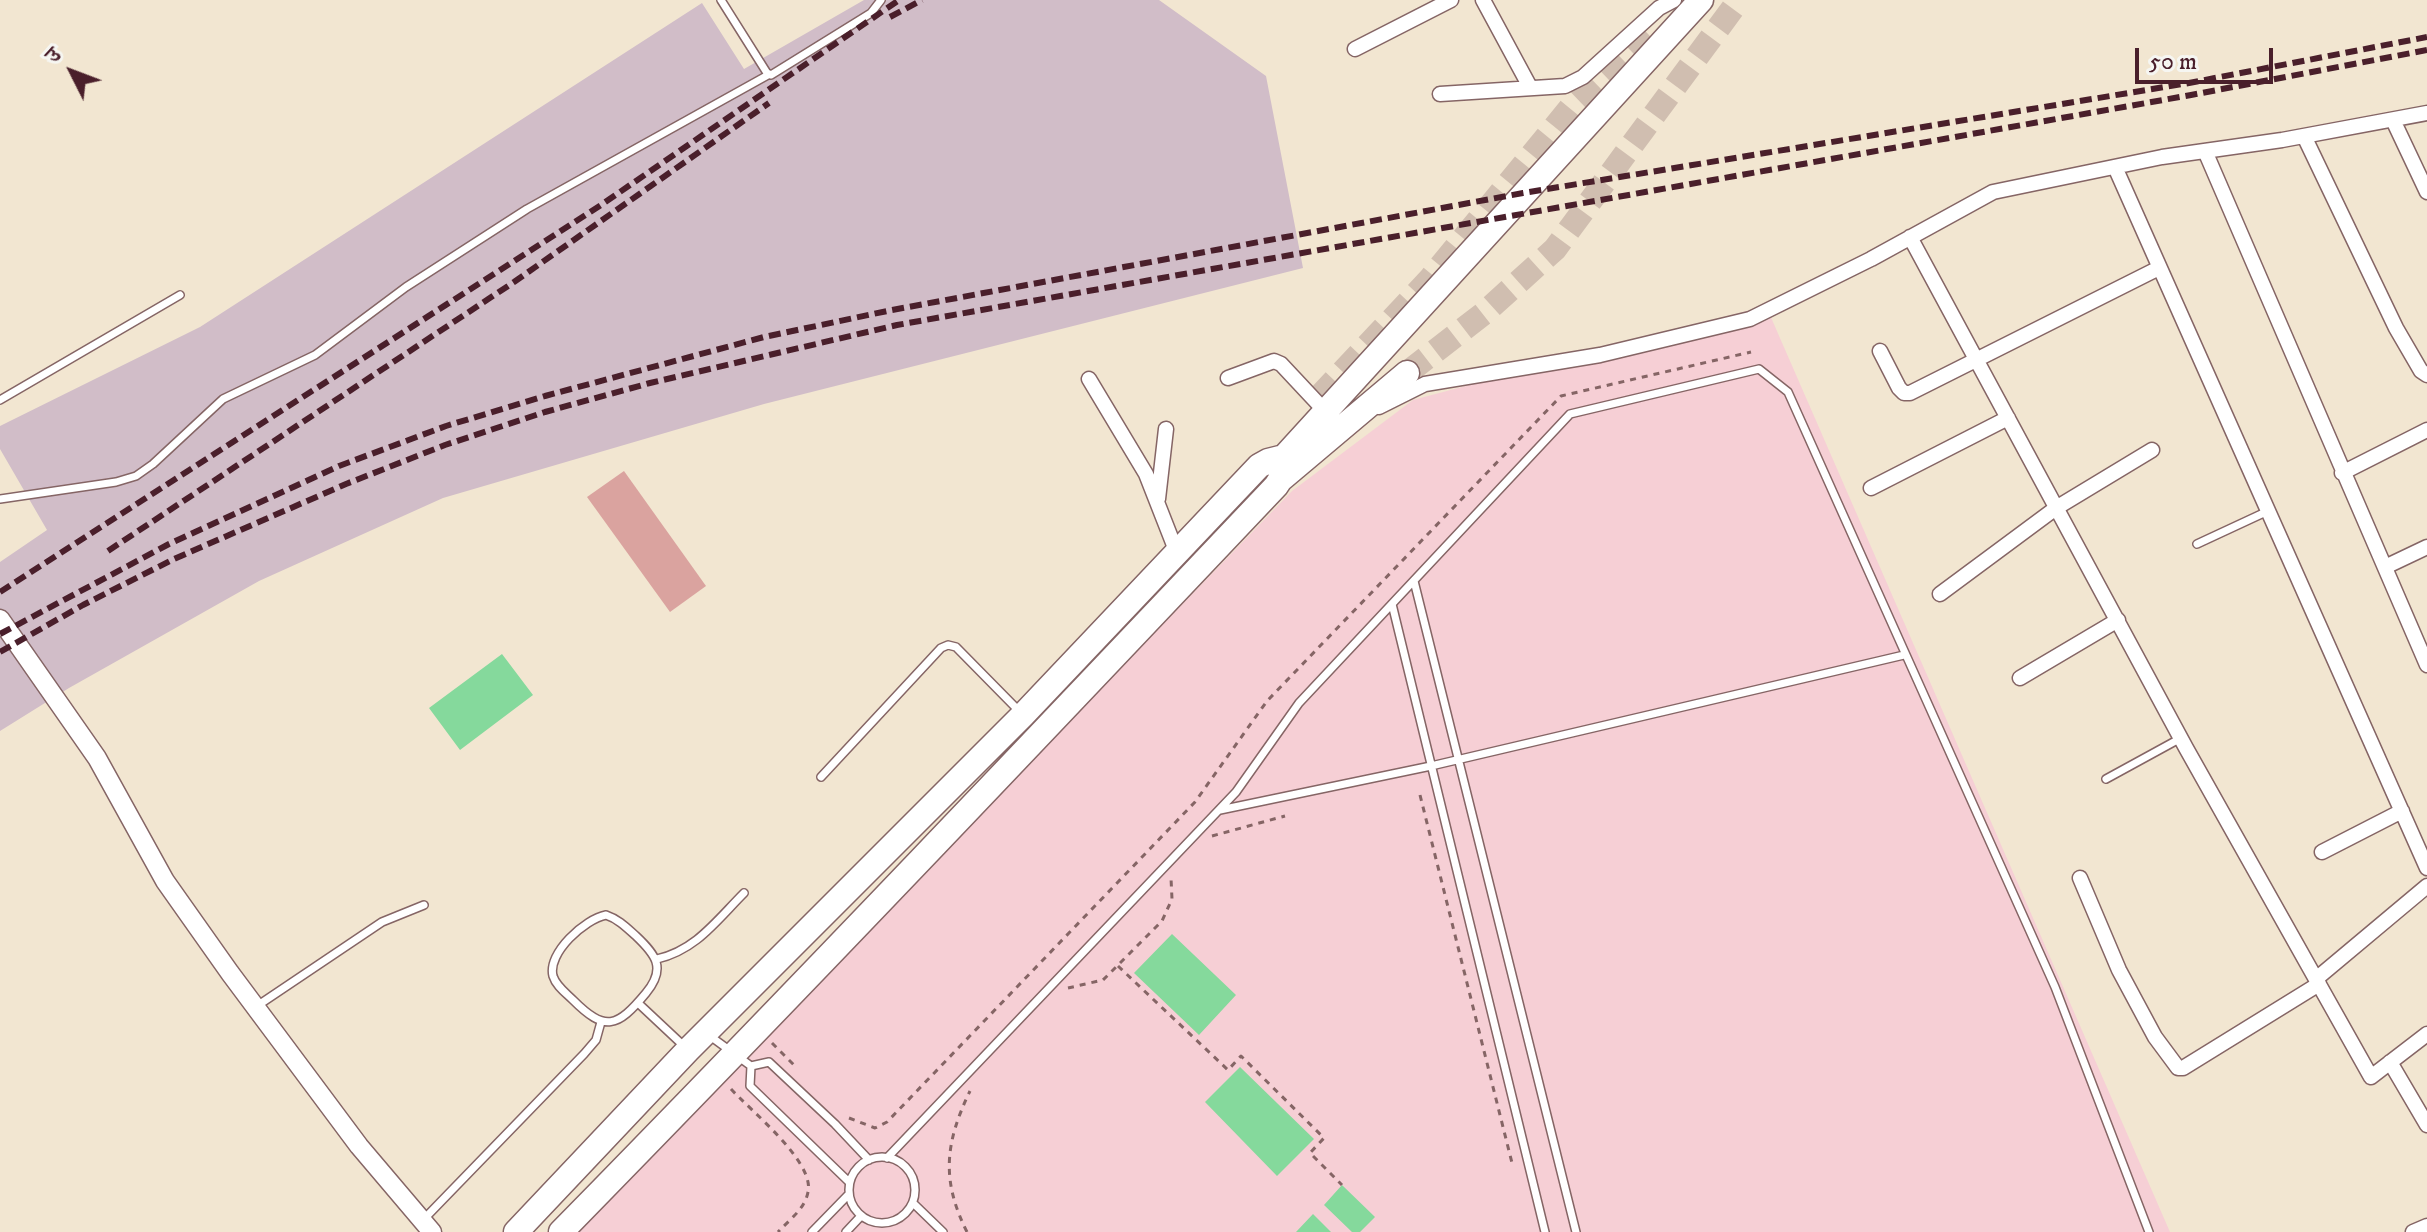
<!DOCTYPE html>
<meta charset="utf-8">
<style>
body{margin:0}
#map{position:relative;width:2427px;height:1232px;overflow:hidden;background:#f2e6d1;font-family:"IM FELL DW Pica","Noto Serif Devanagari",serif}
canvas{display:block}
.north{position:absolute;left:32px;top:32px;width:80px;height:80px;-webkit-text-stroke:6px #f6f6f2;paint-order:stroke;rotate:312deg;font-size:22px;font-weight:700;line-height:32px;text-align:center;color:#4a1f2b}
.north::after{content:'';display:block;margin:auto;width:28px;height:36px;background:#4a1f2b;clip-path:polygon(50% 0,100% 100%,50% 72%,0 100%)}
.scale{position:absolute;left:2135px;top:48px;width:138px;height:36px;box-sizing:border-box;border:4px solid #4a1f2b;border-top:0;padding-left:10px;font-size:24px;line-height:28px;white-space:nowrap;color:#4a1f2b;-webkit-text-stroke:6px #f6f6f2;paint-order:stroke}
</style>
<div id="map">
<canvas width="2427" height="1232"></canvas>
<div class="north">उ</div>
<div class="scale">50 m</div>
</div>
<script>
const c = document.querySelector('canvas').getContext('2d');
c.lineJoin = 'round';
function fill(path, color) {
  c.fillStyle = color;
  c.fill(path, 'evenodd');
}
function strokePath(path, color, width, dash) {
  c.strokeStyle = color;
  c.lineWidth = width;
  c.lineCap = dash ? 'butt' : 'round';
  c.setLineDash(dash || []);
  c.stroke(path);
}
fill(new Path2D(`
 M1766,306L2170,1232H574L1292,491L1413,400Z`), '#f6cfd5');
fill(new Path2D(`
 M864,0H1159L1266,76L1303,268L764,404L443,498L259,581L69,688L0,731V562L47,530L0,449V426L200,327L702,3L744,69Z`), '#d1bdc8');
fill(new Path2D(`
 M502,654L533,695L460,750L429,708Z
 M1172,934L1236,995L1199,1035L1134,973Z
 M1240,1067L1314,1139L1277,1176L1205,1102Z
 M1342,1185L1375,1217L1360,1232H1352L1324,1205Z
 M1313,1214L1331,1232H1296Z`), '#85d99c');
fill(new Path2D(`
 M624,471L706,586L670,612L587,497Z`), '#daa39f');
strokePath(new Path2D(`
 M1407,373L1483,314L1555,249L1739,0
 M1318,398L1430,279L1576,101L1652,29`), '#d0beb0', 24, [24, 12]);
const service = new Path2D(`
 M721,0L767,73L771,75L871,13L881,0
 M0,400L180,295
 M0,499L116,482L136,476L153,464L223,399L315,355L406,287L527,209L768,75
 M2197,544L2268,511
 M1414,581L1576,1232
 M1392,604L1545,1232
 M821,777L941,648L948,645L956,647L1021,713
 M2106,779L2181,738
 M1220,810L1431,766L1904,655
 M606,915C618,919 626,927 636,936C655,954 667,968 646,993C617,1028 605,1032 573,1000C566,993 556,986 553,976C547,953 585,919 606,915Z
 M657,959C696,950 716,921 744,893
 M638,1003L686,1048
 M257,1006L382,922L424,905
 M710,1036L751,1066
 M751,1066L769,1062L835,1124L869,1160
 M751,1066L750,1086L849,1182
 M849 1190a33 33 0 1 1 66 0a33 33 0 1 1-66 0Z
 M887,1158L1236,792L1299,703L1570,414L1759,369L1788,392L2055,987L2149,1232
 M913,1203L943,1232
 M424,1219L584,1054L596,1040L601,1022
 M812,1232L849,1194
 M846,1232L861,1216`);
const minor = new Path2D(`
 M1483,0L1530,87
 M1355,49L1451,0
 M1440,94L1565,86L1583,77L1659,8L1674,0
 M2393,120L2427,192
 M2304,136L2396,328L2421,371L2427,375
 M2205,151L2427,665
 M2115,167L2427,868
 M1910,237L2186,748L2371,1077L2427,1034
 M1880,351L1899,388L1904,393H1910L2159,268
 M1228,378L1274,361L1281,364L1325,411
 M1089,379L1146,474L1177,553
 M1379,407L1425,384L1600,355L1750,319L1871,259L1993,192L2162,157L2282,140L2427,113
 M2342,473L2427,430
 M1871,488L2008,418
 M1158,499L1166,429
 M2385,567L2427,547
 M1940,594L2056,508L2152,450
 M2020,678L2118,620
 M2322,852L2402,811
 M2080,878L2119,970L2155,1037L2178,1068H2183L2319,984
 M2316,979L2427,886
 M2390,1062L2427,1125
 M2413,1232L2427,1226`);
const tertiary = new Path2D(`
 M0,619L97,758L165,881L230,973L359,1146L432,1232`);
const primary = new Path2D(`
 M1280,480L1407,373
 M516,1232L688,1050L1023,715L1259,466L1268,461L1284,457L1701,0
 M561,1232C802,986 1039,736 1276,486L1280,480L1284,457`);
strokePath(service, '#856565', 10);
strokePath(minor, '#856565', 17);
strokePath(tertiary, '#856565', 21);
strokePath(primary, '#856565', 27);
strokePath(new Path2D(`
 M1420,795L1512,1163
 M1212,836L1285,816
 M1118,966L1228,1070L1241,1056L1324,1138L1310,1153L1342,1185
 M1068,988L1103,980L1162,921L1172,899L1171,878
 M772,1043L795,1066
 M731,1089C751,1111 815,1162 808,1192C805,1209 789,1220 778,1232
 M849,1118L875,1128L887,1122L1195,802L1267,701L1561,396L1751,352
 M967,1232C941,1180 945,1143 970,1091`), '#856565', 3, [6, 6]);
strokePath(service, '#fff', 7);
strokePath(minor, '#fff', 14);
strokePath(tertiary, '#fff', 18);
strokePath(primary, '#fff', 24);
strokePath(new Path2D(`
 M890,17L922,0
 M108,551L514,282L769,103
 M0,592L601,205L899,0
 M0,634L169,544L339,466L446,426L545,396L764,337L892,310L1523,193L2189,83L2427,37
 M0,652L83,605L174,559L346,484L445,445L545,412L650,383L897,325L2191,95L2427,50`), '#4a1f2b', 6, [12, 6]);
</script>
